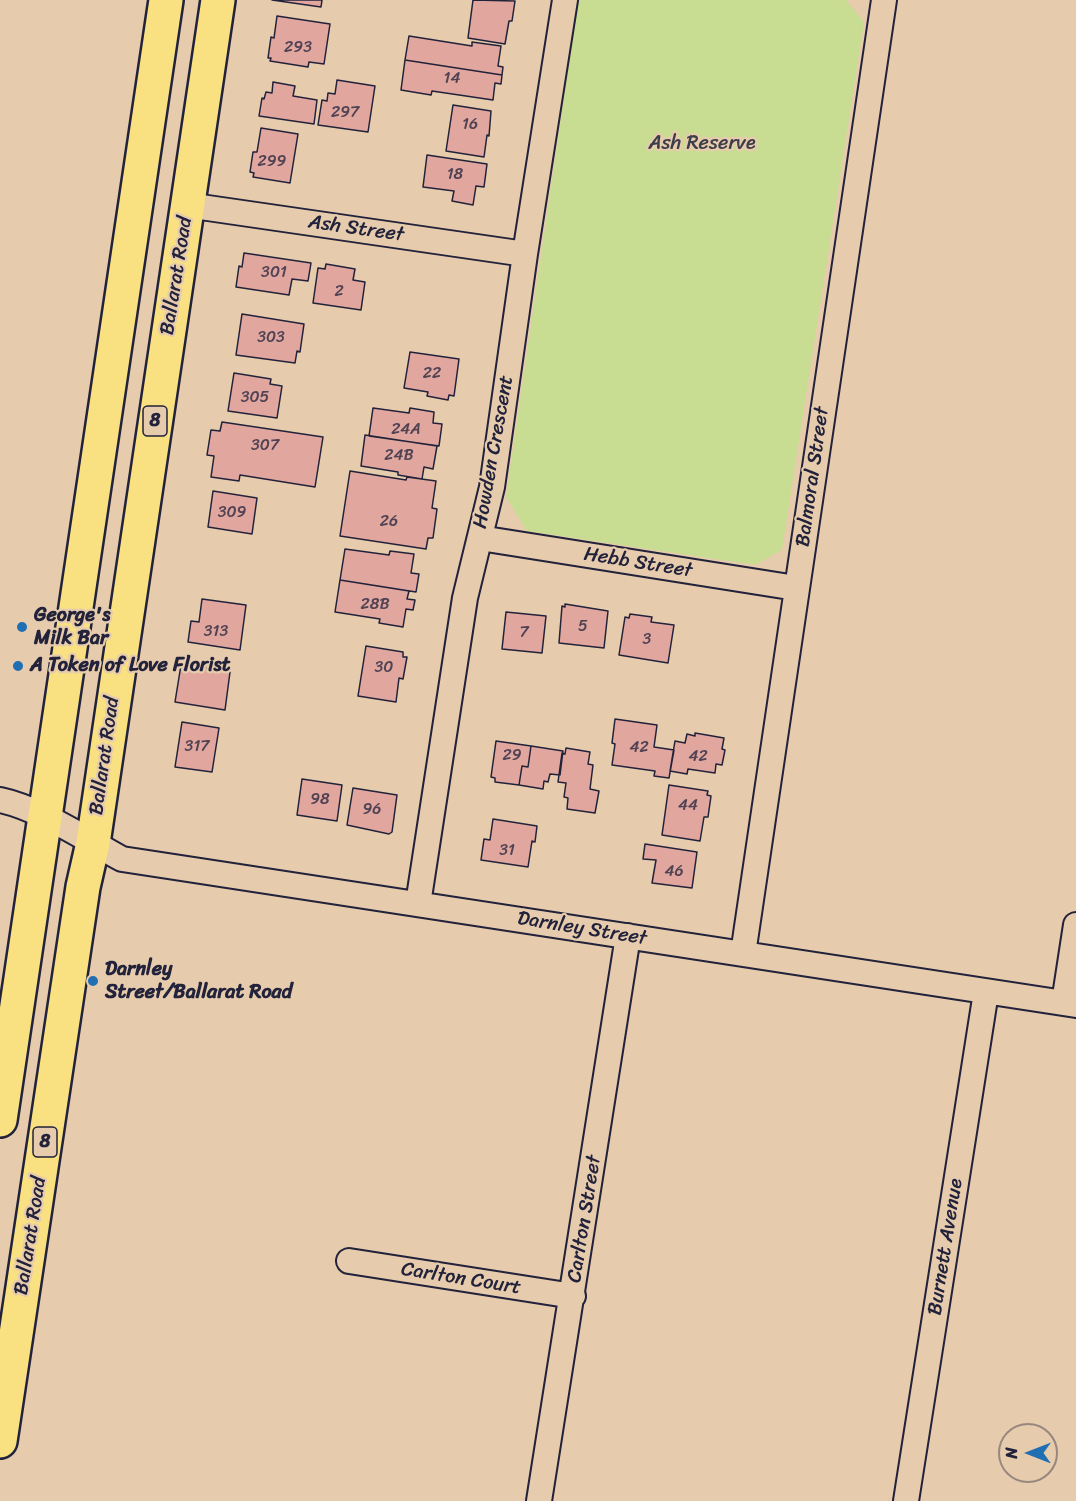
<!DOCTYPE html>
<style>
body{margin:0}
#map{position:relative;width:1076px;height:1501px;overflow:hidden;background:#e6cbad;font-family:Sriracha,sans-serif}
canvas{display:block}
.north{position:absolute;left:998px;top:1423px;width:60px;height:60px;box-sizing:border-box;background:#e6cbad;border:2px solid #98877f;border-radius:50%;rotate:270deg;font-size:16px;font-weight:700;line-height:24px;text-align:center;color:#22223b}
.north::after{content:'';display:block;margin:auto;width:21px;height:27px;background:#1f6fb2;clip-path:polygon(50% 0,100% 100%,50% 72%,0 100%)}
</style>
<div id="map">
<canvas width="1076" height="1501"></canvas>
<div class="north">N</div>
</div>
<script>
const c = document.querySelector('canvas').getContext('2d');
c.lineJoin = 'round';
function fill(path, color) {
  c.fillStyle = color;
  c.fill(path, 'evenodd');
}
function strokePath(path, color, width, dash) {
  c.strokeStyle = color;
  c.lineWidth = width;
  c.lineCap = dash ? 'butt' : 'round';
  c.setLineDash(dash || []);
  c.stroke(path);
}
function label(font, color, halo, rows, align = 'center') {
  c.font = font + ' Sriracha,sans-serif';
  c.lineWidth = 4.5;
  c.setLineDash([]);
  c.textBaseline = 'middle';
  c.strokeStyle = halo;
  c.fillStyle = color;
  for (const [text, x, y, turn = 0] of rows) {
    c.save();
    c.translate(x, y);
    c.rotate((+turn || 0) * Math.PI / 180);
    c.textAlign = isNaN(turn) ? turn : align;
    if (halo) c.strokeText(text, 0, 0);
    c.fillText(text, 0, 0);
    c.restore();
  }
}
fill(new Path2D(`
 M578,0H846L864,22L782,550L755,565L527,531L506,497Z`), '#c9dd92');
const building = new Path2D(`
 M272,0H322L321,7Z
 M473,0L515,1L512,21H509L505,44L468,38Z
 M277,16L330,24L324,64L309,62L308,67L270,61L271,58H268L271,37L274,38Z
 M409,36L472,46V42L501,46L498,66L503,67L502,75L405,60Z
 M405,60L502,75L501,84L495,83L493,100L432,91L431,95L401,90Z
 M337,80L375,86L368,132L318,125L322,100L327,101L328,93L335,94Z
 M273,82L295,86L293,96L317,100L314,124L259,116L262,98L264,99L266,92L272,93Z
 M453,105L491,111L489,136L487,135L484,157L446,151Z
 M261,128L298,134L290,183L253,177L254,173L250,172L253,152H257Z
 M427,155L487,164L484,187L476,186L473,205L452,201L454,191L423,187Z
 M244,253L311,263L308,281L292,279L289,295L236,287L239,266L242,267Z
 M326,264L355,269L353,280L365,282L361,310L313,303L318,268L325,269Z
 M242,314L304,324L300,352L297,351L295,363L236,355Z
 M410,352L459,359L454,396L449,395L448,400L427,396L428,392L404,388Z
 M234,373L271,379L270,384L282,386L277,418L228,411Z
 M373,408L409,413L410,408L434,412L433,423L442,424L439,446L369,436Z
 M222,422L323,437L315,487L240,475L239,481L211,477L214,456L207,455L211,430L220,431Z
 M365,435L437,446L433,469L424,467L422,479L398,475V472L361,466Z
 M350,471L406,480L407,477L436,481L432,508L437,509L433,538H428L426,549L340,536Z
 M213,491L257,498L252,534L208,527Z
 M345,549L389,555L390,551L414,554L411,573L419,574L416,592L340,580Z
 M340,580L409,591L407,599L415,600L413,610L406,609L403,627L379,623L380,619L335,612Z
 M202,599L246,605L240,650L188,642L191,621L199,622Z
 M565,604L608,611L604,648L559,643L562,606L565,607Z
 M506,612L546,616L542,653L502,649Z
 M630,614L652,617L651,622L674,625L668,663L619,655L625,617L629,618Z
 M366,646L403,652V657H407L403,679L399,678L396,702L358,696Z
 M186,662L208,665L207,669L230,672L225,710L175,702L181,665L186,666Z
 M615,719L657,725L654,747L674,750L669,778L654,776L655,771L612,765L615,744L612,743Z
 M182,722L219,728L212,772L175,767Z
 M695,733L724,738L722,749L725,750L722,765L716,764L715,773L688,769L687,774L670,771L675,741L685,743L687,734L695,736Z
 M496,741L531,746L528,767L522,766L519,785L495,782V778L491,777Z
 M531,746L563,751L560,775L550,774L548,782L544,781L543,789L519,785L522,766L528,767Z
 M566,748L590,752L588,764L593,765L590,789L599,791L595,813L567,809L568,798L564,797L566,783L558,782L562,753L565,754Z
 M302,779L342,785L337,821L297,815Z
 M669,785L708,791L707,795L711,796L708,817H704L700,841L662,835Z
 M353,788L397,795L392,832L389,834L347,825Z
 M493,819L537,826L535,842L532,841L528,867L481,860L484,839L490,840Z
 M645,844L697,852L692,888L652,883L656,860L643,859Z`);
fill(building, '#e1a79f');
strokePath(building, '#22223b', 1.5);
const minor = new Path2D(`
 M187,205L525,254
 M480,538L796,588
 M0,800C39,808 87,840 122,859L1076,1005
 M418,904L465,598L492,487L525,254L565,0
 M743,954L884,0
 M1064,1003L1076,925
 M349,1261L573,1296
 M539,1501L628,936
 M906,1501L986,992`);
const highway = new Path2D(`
 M0,1120L166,0
 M0,1441L83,887L93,843L218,0`);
strokePath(minor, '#22223b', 28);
strokePath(highway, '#22223b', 38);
strokePath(minor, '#e6cbad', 24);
strokePath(highway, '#f9e181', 33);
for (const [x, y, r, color] of [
 [22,627,6,"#1f6fb2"],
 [18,666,6,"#1f6fb2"],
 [93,981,6,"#1f6fb2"]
]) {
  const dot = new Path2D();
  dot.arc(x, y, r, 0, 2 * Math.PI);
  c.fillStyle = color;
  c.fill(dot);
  strokePath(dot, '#e6cbad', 2);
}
label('16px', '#524354', null, [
 ["293",298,48],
 ["14",452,79],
 ["297",345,113],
 ["16",470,125],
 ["299",272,162],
 ["18",455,175],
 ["301",274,273],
 ["2",339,292],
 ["303",271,338],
 ["22",432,374],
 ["305",255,398],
 ["24A",406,430],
 ["307",265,446],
 ["24B",399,456],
 ["309",232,513],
 ["26",389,522],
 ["28B",375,605],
 ["5",583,627],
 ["313",216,632],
 ["7",524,633],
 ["3",647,640],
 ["30",384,668],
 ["317",197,747],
 ["42",639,748],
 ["29",512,756],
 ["42",698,757],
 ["98",320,800],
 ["44",688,806],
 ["96",372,810],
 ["31",507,851],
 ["46",674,872]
]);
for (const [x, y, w] of [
 [155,421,24],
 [45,1142,24]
]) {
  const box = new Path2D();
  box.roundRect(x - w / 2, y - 15, w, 30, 4.5);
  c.fillStyle = '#e6cbad';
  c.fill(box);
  strokePath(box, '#22223b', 1.5);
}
label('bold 18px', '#22223b', null, [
 ["8",155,421],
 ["8",45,1142]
]);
label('20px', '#3b3e48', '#e6cbad', [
 ["Ash Reserve",702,144]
]);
label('20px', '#22223b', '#e6cbad', [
 ["Ash Street",356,229,8],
 ["Ballarat Road",177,276,-81],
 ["Howden Crescent",494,452,-80],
 ["Balmoral Street",813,477,-82],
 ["Hebb Street",638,563,9],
 ["Ballarat Road",105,756,-82],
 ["Darnley Street",582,929,9],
 ["Carlton Street",585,1219,-81],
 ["Ballarat Road",31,1236,-81],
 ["Burnett Avenue",946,1247,-81],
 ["Carlton Court",461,1279,9]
]);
label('bold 20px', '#22223b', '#e6cbad', [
 ["George's",34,616],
 ["Milk Bar",34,639],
 ["A Token of Love Florist",30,666],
 ["Darnley",105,970],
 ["Street/Ballarat Road",105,993]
], 'left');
</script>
